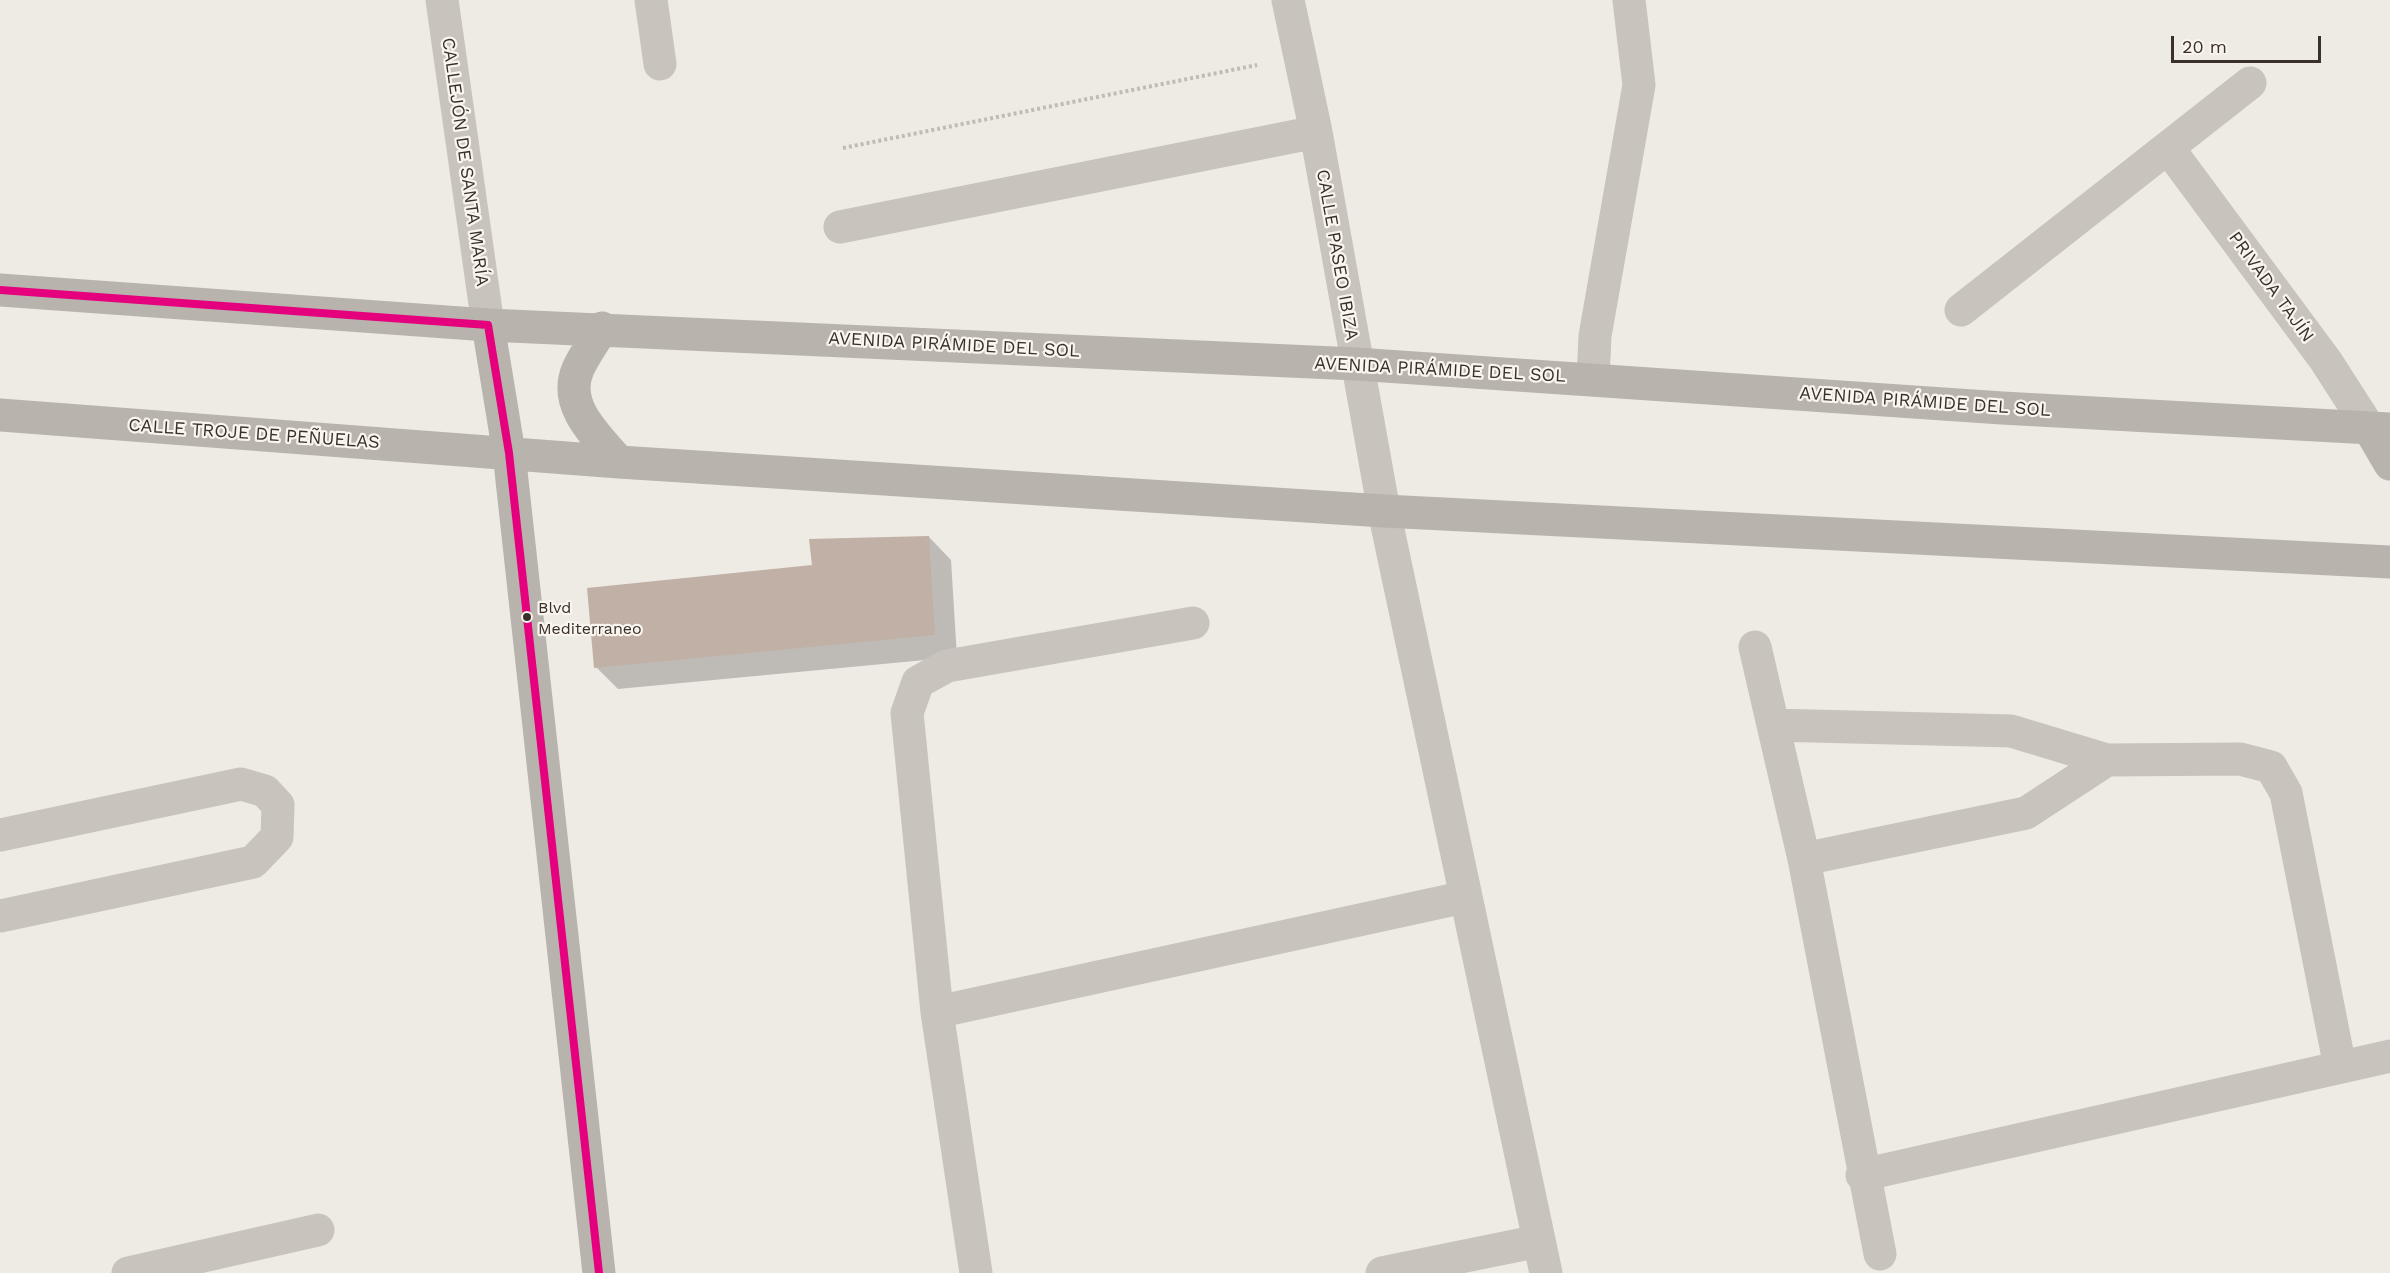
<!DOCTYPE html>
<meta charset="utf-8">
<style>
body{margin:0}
#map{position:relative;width:2390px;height:1273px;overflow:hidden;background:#eeeae4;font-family:"Work Sans",sans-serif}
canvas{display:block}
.scale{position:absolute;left:2171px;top:36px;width:150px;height:27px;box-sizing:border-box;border:3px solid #39302b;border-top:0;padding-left:8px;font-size:18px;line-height:21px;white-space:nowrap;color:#39302b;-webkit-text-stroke:4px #faf5ed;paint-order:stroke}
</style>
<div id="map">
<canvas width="2390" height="1273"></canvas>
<div class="scale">20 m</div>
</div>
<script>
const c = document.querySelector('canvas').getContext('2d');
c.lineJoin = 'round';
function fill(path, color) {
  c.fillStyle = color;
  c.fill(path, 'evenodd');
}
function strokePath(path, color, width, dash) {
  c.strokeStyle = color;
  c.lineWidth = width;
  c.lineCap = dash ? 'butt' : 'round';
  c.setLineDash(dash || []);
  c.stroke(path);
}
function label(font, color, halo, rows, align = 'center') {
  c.font = font + ' "Work Sans",sans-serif';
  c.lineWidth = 4.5;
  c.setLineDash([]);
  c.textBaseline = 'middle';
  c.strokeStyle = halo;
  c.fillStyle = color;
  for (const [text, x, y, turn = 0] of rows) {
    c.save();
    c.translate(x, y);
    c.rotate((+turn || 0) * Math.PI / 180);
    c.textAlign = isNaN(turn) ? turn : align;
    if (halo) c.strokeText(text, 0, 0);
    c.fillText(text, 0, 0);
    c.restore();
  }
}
fill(new Path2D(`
 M929,537L951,560L957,657L618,689L596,667L813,567Z`), '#0003');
fill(new Path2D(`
 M929,536L935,635L594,668L587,588L812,565L809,539Z`), '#c1b0a6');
strokePath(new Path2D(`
 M843,148L1257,65`), '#c1bbb5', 4, [3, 3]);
strokePath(new Path2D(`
 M442,0L488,325
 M651,0L660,64
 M1288,0L1316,132L1384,511L1546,1273
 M2169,149L2326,361L2369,428
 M840,227L1316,132
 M1961,310L2250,83
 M1593,379L1595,336L1639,85L1629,0
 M1755,647L1804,859L1880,1254
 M1773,725L2011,731L2107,760L2240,759L2271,767L2286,793L2340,1067
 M0,835L241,784L265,791L278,805L277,837L253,862L0,916
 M1804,859L2026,813L2107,760
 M937,1012L1465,897
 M1862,1175L2390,1056
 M128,1273L318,1230
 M976,1273L937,1012L907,713L918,682L947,666L1193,623
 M1382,1273L1539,1241`), '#c8c3bd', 33);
strokePath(new Path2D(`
 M0,290L488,325L1356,364L2002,408L2390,429
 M488,325L509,453L599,1273
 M602,328C595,341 584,355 578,369C562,406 597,436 619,462
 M0,415L619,462L1384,511L2390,562
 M2369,428L2390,464`), '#b8b3ad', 33);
strokePath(new Path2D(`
 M0,290L488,325L509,453L599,1273`), '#e5007d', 8);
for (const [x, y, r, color] of [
 [527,617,5,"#39302b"]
]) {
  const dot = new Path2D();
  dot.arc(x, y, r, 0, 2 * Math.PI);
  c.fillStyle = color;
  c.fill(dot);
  strokePath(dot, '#faf5ed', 2);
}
label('16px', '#39302b', '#faf5ed', [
 ["Blvd",538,608],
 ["Mediterraneo",538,629]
], 'left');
label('18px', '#39302b', '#faf5ed', [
 ["CALLEJÓN DE SANTA MARÍA",465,162,82],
 ["CALLE PASEO IBIZA",1337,255,80],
 ["PRIVADA TAJÍN",2271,287,54],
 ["AVENIDA PIRÁMIDE DEL SOL",954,345,3],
 ["AVENIDA PIRÁMIDE DEL SOL",1440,370,3],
 ["AVENIDA PIRÁMIDE DEL SOL",1925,402,4],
 ["CALLE TROJE DE PEÑUELAS",254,434,4]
]);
</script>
